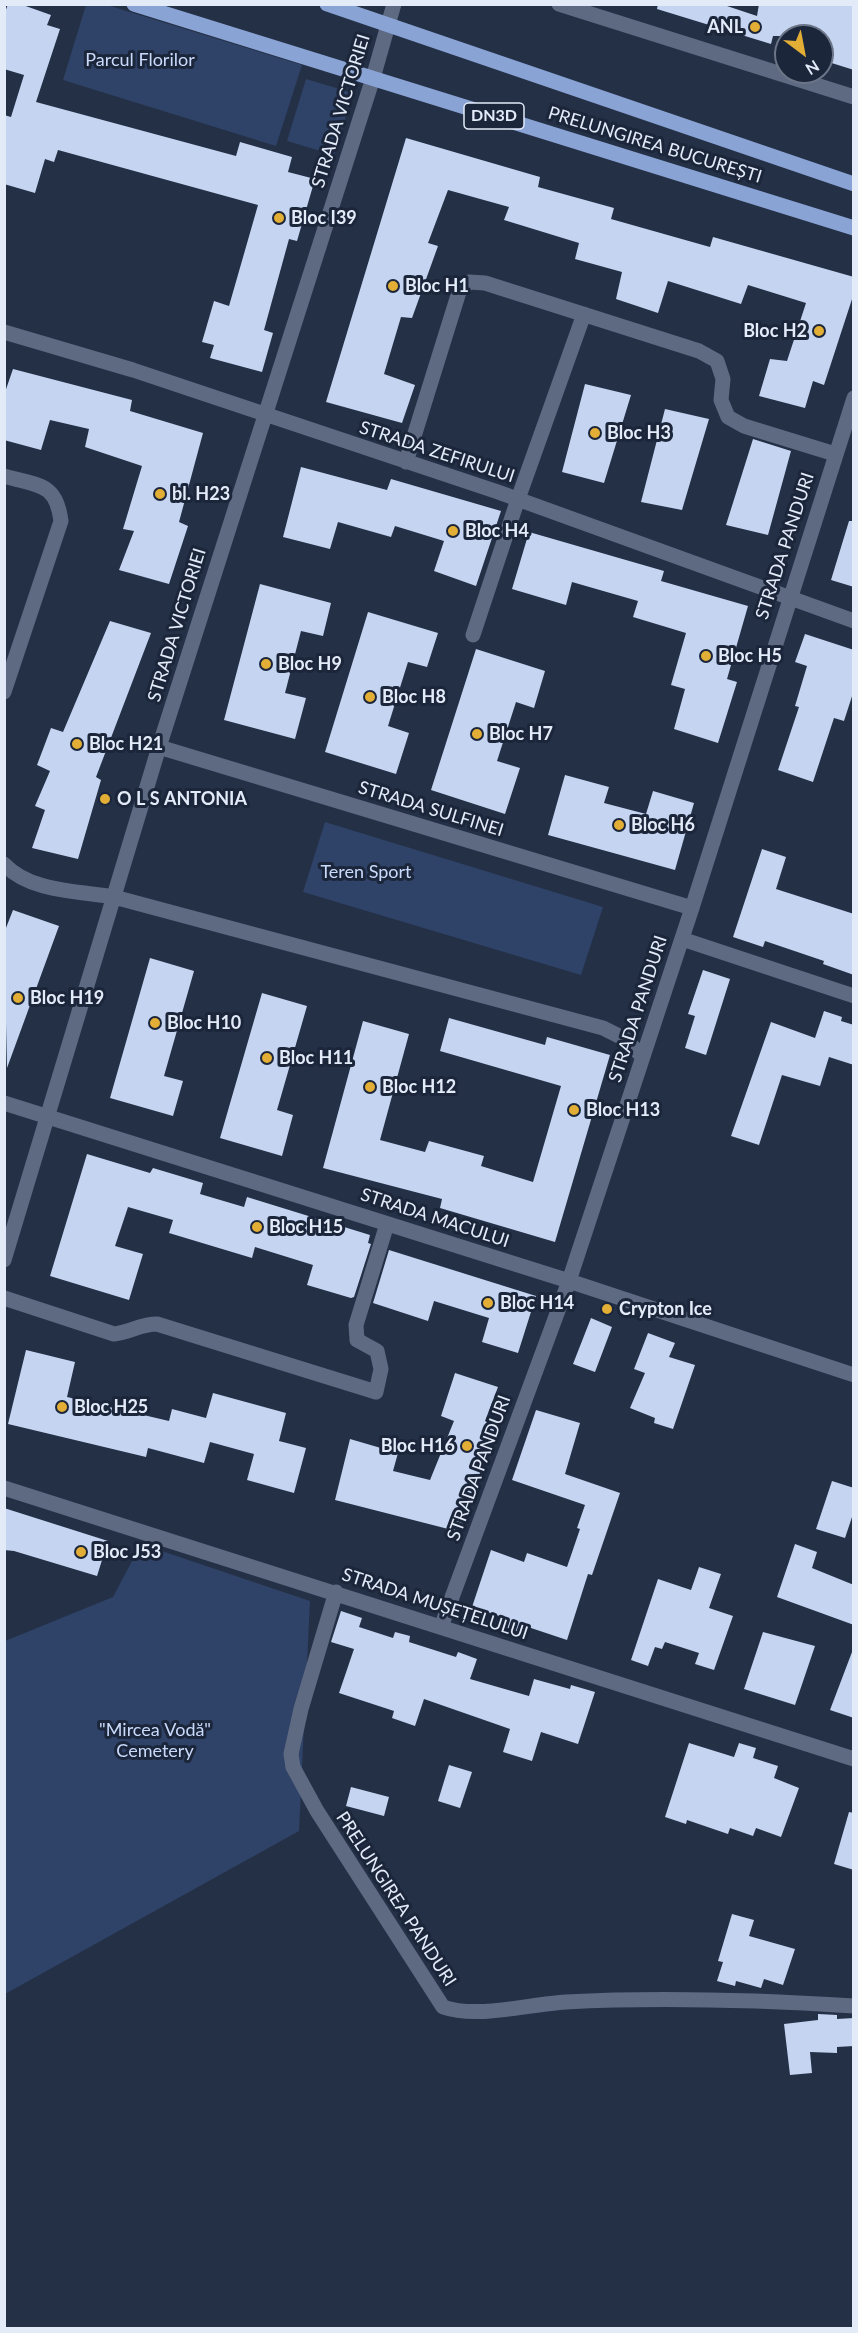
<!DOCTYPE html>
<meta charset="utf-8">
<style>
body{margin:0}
#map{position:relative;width:858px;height:2333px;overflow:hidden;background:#243046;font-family:Lato,sans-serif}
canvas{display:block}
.frame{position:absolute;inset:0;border:6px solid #e3ebf9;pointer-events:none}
.north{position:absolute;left:774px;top:24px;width:60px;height:60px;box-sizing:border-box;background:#1b263b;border:2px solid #6b7587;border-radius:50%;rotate:148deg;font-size:16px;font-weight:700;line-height:24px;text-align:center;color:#e3ebf9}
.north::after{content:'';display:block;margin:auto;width:21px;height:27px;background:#e3ae35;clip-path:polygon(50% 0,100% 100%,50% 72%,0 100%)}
</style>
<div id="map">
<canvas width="858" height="2333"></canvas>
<div class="frame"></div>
<div class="north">N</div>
</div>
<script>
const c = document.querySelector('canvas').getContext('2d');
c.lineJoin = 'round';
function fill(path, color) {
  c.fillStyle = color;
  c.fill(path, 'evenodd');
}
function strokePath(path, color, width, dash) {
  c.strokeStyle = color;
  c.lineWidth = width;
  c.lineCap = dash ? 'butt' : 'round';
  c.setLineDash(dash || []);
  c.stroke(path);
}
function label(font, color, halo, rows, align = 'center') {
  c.font = font + ' Lato,sans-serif';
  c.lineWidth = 6;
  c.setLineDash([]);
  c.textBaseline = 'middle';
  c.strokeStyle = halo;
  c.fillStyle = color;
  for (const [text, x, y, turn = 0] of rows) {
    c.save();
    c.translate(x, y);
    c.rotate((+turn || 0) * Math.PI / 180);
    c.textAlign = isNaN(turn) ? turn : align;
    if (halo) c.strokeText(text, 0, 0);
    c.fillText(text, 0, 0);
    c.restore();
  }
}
fill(new Path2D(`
 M86,5H107L302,65L276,146L63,80Z
 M306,79L353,93L334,155L287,141Z
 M325,822L603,907L581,975L303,892Z
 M141,1544L310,1601L299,1831L5,1994V1641L113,1597Z`), '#2f4267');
fill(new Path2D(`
 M8,4H20L51,15L47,25L60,29L36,102L236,156L240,142L292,157L288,172L315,179L297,241L289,239L264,330L273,333L262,372L210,358L214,345L202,342L214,301L229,306L258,205L58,150L54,162L45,159L35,193L4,184V115L11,117L24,75L4,69V15Z
 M658,4H721L757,16L759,4H854V70L822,60V36H773L771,44L657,9Z
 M406,138L540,177L538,187L614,208L611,219L710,247L713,237L854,277V293L824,385L813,381L805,408L759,396L770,359L787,361L806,303L748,285L741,304L668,281L658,313L616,299L622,272L575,259L579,243L504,220L509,207L448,190L428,243L438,246L412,318L401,317L384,374L415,385L402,423L326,402Z
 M13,369L132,400L130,411L203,433L179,522L188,526L169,584L119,570L134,531L123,529L142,466L85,447L89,429L50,420L41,450L4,440V395Z
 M585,384L631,395L604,483L562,472Z
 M665,409L709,419L682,510L641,502Z
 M753,439L791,451L768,535L726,525Z
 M301,467L387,490L391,479L501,511L476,586L434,571L444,541L395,526L391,537L338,522L330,549L283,537Z
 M849,521H854V587L831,580Z
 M529,532L664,571L661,581L748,606L727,679L737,682L718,743L674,729L685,689L671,685L686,633L633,617L638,601L572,582L566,605L512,589Z
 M260,584L331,603L323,636L301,631L285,693L306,698L295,739L224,720Z
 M368,612L438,633L427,667L408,662L388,726L409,733L396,774L325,752Z
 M110,621L151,633L96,777L101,780L78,859L32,848L45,810L35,806L50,771L37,765L51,728L63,732Z
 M805,634L854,650V690L844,721L834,718L813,782L778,770L799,707L795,706L807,666L795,662Z
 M476,649L545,671L534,708L516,702L497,761L520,768L505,814L431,790Z
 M565,775L609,787L604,803L646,814L653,791L694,803L675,870L548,835Z
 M762,849L786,857L776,889L854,914V975L823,964L824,961L765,941L763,947L733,937Z
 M13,910L59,926L7,1068L4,933Z
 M150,958L194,971L164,1076L183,1081L173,1116L110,1098Z
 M703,970L730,979L706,1055L685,1048L695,1016L688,1014Z
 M262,993L307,1006L277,1110L293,1115L282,1156L220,1138Z
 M824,1011L842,1017L841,1021L854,1025V1065L829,1057L820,1086L782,1075L759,1145L731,1136L771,1022L815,1038Z
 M449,1018L545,1045L547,1037L610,1055L555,1242L440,1208L442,1199L323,1168L363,1021L409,1034L380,1140L425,1152L429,1141L484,1156L481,1166L533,1182L561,1086L440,1051Z
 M87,1154L150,1173L153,1168L203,1183L200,1194L244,1207L247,1197L370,1235L368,1243L371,1244L354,1297L351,1298L307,1285L313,1265L255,1247L252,1258L169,1233L173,1220L128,1207L115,1246L143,1254L129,1300L50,1276Z
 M389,1250L536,1296L518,1353L482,1342L489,1318L434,1301L428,1321L373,1303Z
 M591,1318L612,1327L595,1372L573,1364Z
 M648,1333L675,1343L669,1357L695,1365L673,1429L654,1423L655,1418L630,1408L645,1373L634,1369Z
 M26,1350L75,1362L67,1397L169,1421L172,1409L206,1418L213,1393L286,1413L279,1441L306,1448L294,1493L247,1480L254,1454L210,1442L204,1463L148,1448L146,1457L8,1424Z
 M455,1373L498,1387L485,1421L496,1426L460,1532L335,1500L350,1439L398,1453L393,1471L430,1480L454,1421L441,1416Z
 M536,1410L580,1423L565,1474L620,1493L592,1575L588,1574L567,1640L528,1627L525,1634L502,1626L505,1618L472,1607L491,1550L524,1562L527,1553L567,1567L580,1529L577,1528L585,1505L512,1480Z
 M832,1481L854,1488V1511L845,1538L816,1529Z
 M4,1508L108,1541L97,1576L14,1551L4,1550Z
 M795,1544L817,1552L812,1568L854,1585V1625L777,1597Z
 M699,1567L721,1574L709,1608L733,1616L714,1670L695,1664L699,1653L665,1642L662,1649L655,1647L648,1666L631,1660L658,1579L691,1590Z
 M341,1611L362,1618L359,1627L393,1638L395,1632L410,1636L409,1642L456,1657L458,1652L477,1659L470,1679L529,1696L534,1679L570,1689L571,1685L595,1692L578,1744L541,1732L532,1761L503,1752L510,1729L424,1699L415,1726L392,1718L394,1711L339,1693L354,1649L331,1642Z
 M763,1632L815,1646L795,1705L744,1689Z
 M852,1652H854V1718L830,1710Z
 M689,1743L734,1757L739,1743L756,1748L753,1758L778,1766L774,1778L799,1788L781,1837L756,1828L753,1836L730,1828L728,1834L687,1820L686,1824L665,1817Z
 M449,1765L472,1772L460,1808L438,1801Z
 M351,1787L389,1797L384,1816L346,1806Z
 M849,1812L854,1813V1870L834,1864Z
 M732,1914L754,1920L749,1936L795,1949L783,1985L764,1979L761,1988L736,1981L735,1986L717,1981L723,1962L718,1961Z
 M818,2014L837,2015V2019L854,2018V2046L837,2047V2053L810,2052L812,2073L790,2075L784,2024L818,2020Z`), '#c5d4f1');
strokePath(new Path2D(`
 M559,4L854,97
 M4,332L133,370L498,492L854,621
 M406,462L459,292L469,282L485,283L699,351L717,361L723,379L721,400L728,417L744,426L835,454
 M4,476C38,486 56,482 61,521L4,692
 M473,635L518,499L584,314
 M159,747L692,908
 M4,864C30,892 78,891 114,897L603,1028L625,1039L643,1057
 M682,939L854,996
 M4,1103L569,1281L854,1375
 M4,1260L159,747L373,78L394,4
 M4,1298L114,1334C130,1332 141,1324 157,1324L376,1392L381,1369L377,1351L357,1340L356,1325L387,1224
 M4,1488L854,1759
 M336,1592L301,1709L291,1754L293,1767L317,1811L443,2007C478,2019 529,2004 566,2002C661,1997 758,2000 854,2006
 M441,1627L569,1281L692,908L854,398`), '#5e6a82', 15);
strokePath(new Path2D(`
 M134,4L854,228
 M327,4L854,184`), '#8aa3d5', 15);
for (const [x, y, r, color] of [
 [755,27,6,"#e3ae35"],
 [279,218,6,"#e3ae35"],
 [393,286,6,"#e3ae35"],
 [819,331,6,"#e3ae35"],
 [595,433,6,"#e3ae35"],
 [160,494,6,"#e3ae35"],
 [453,531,6,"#e3ae35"],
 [706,656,6,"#e3ae35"],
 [266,664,6,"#e3ae35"],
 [370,697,6,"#e3ae35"],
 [477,734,6,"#e3ae35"],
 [77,744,6,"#e3ae35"],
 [105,799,6,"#e3ae35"],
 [619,825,6,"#e3ae35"],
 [18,998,6,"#e3ae35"],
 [155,1023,6,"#e3ae35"],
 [267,1058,6,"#e3ae35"],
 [370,1087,6,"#e3ae35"],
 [574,1110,6,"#e3ae35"],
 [257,1227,6,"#e3ae35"],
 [488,1303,6,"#e3ae35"],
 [607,1309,6,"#e3ae35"],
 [62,1407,6,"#e3ae35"],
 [467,1446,6,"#e3ae35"],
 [81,1552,6,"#e3ae35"]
]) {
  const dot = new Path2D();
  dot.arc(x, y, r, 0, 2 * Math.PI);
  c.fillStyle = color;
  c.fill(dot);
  strokePath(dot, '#1b263b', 2);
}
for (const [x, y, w] of [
 [494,116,60]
]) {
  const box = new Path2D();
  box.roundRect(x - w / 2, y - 13, w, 26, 4.5);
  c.fillStyle = '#1b263b';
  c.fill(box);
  strokePath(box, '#e3ebf9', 1.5);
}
label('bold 16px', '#e3ebf9', null, [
 ["DN3D",494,116]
]);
label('bold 18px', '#e3ebf9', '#1b263b', [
 ["ANL",743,27,"right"],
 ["Bloc I39",291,218],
 ["Bloc H1",405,286],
 ["Bloc H2",807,331,"right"],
 ["Bloc H3",607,433],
 ["bl. H23",172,494],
 ["Bloc H4",465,531],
 ["Bloc H5",718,656],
 ["Bloc H9",278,664],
 ["Bloc H8",382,697],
 ["Bloc H7",489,734],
 ["Bloc H21",89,744],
 ["O L S ANTONIA",117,799],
 ["Bloc H6",631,825],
 ["Bloc H19",30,998],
 ["Bloc H10",167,1023],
 ["Bloc H11",279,1058],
 ["Bloc H12",382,1087],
 ["Bloc H13",586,1110],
 ["Bloc H15",269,1227],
 ["Bloc H14",500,1303],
 ["Crypton Ice",619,1309],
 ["Bloc H25",74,1407],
 ["Bloc H16",455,1446,"right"],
 ["Bloc J53",93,1552]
], 'left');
label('18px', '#c9dafb', '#1b263b', [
 ["Parcul Florilor",140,60],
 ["Teren Sport",366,872],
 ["\"Mircea Vodă\"",155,1730],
 ["Cemetery",155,1751]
]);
label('18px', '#e3ebf9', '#1b263b', [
 ["STRADA VICTORIEI",341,111,-73],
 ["PRELUNGIREA BUCUREȘTI",655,145,17],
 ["STRADA ZEFIRULUI",437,452,18],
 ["STRADA PANDURI",785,546,-72],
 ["STRADA VICTORIEI",177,625,-73],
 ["STRADA SULFINEI",431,809,17],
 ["STRADA PANDURI",638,1009,-72],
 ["STRADA MACULUI",435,1218,18],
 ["STRADA PANDURI",479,1468,-70],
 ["STRADA MUȘEȚELULUI",435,1604,18],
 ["PRELUNGIREA PANDURI",396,1899,57]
]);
</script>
